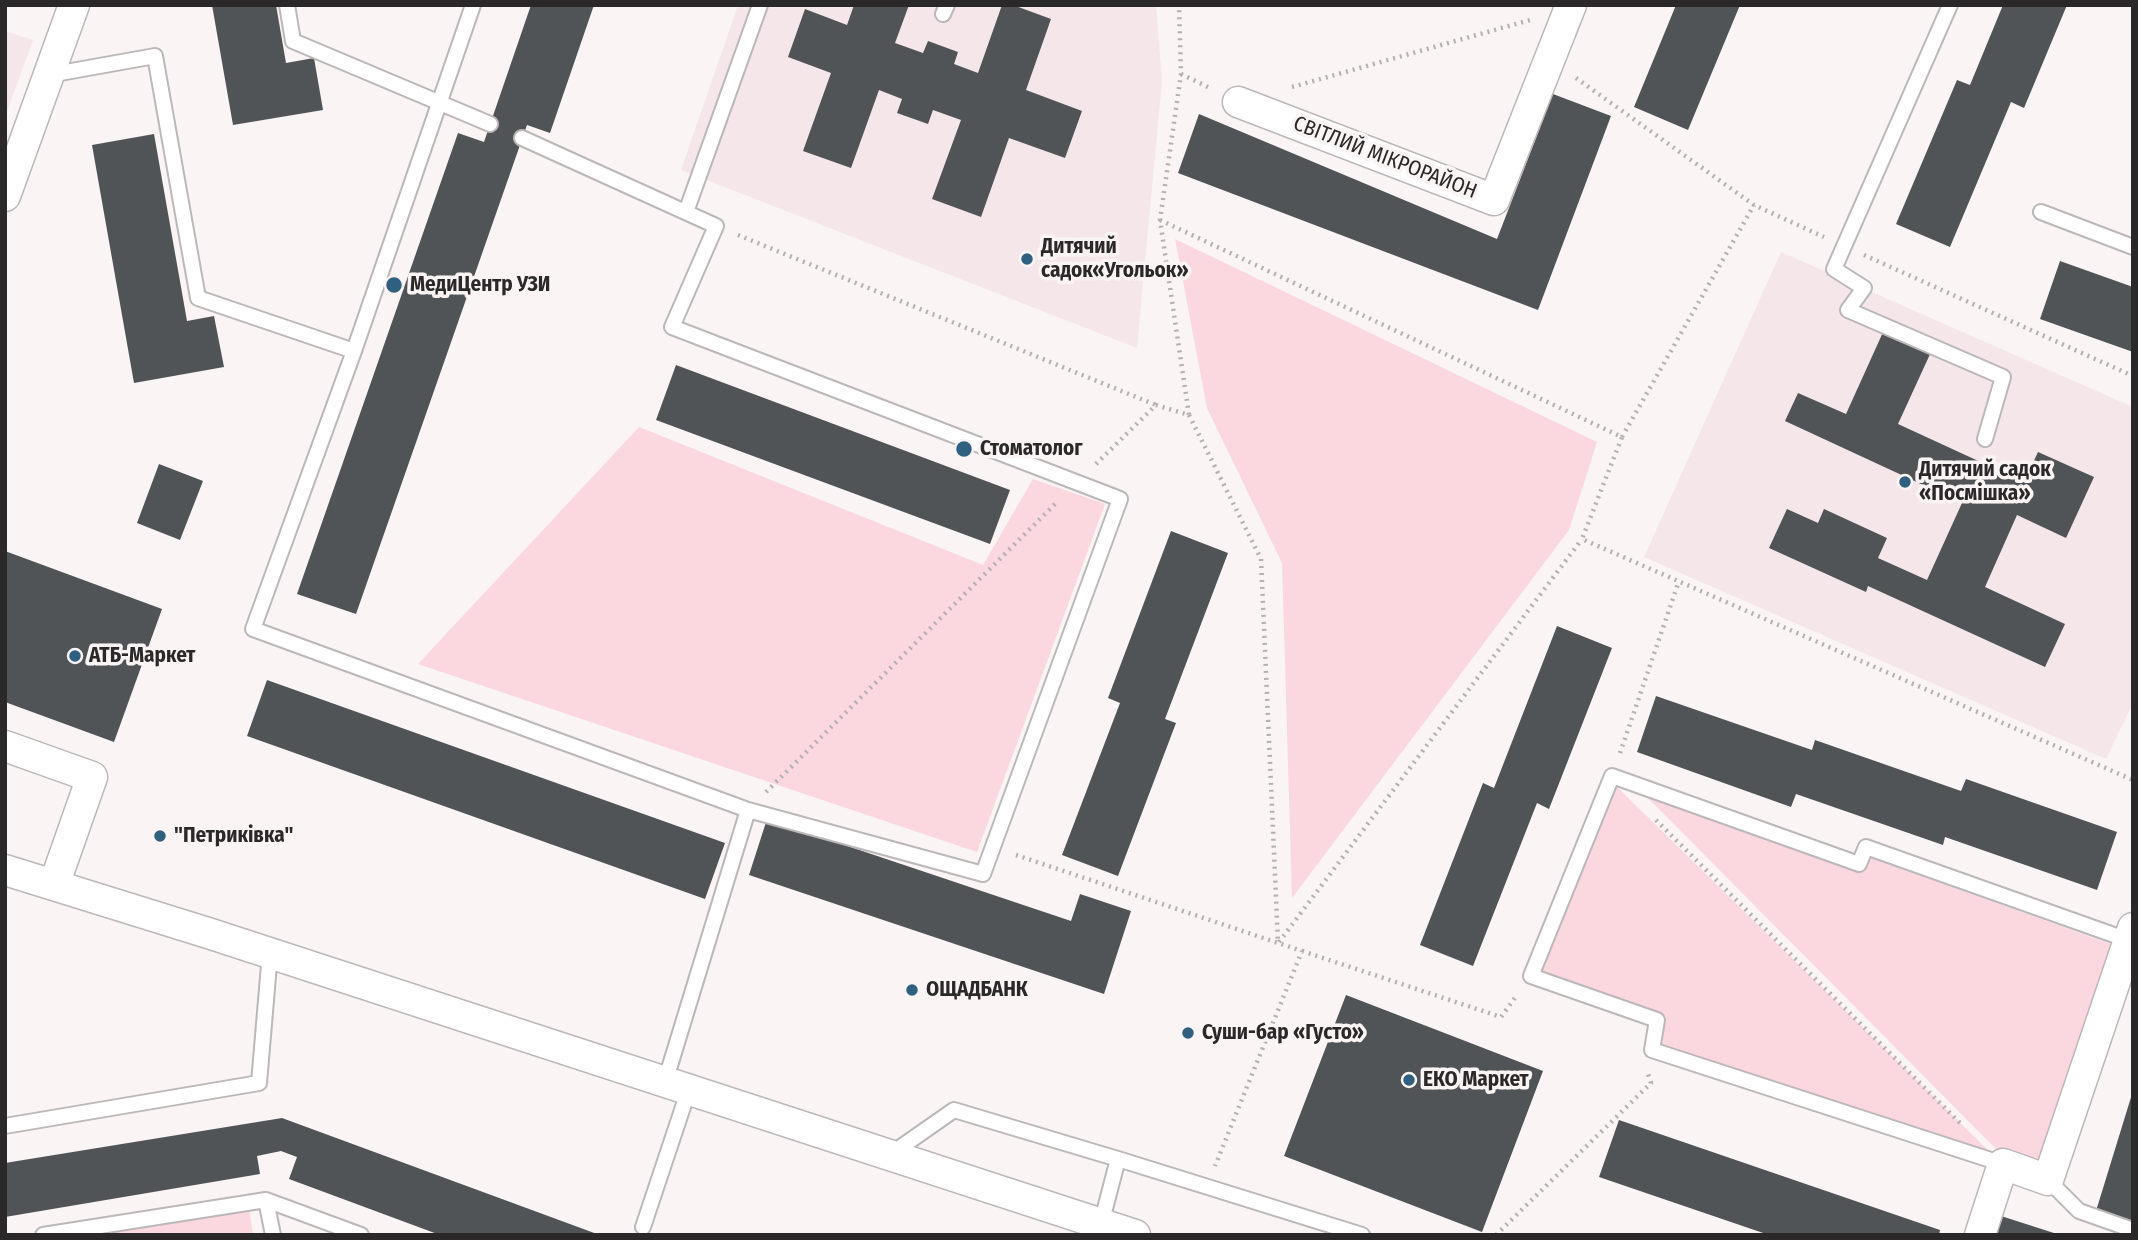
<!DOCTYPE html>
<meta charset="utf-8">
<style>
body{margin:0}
#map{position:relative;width:2138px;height:1240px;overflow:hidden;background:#faf4f5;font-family:"Fira Sans Condensed",sans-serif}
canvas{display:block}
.frame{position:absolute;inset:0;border:7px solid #2b2829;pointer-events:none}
</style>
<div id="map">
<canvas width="2138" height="1240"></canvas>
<div class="frame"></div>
</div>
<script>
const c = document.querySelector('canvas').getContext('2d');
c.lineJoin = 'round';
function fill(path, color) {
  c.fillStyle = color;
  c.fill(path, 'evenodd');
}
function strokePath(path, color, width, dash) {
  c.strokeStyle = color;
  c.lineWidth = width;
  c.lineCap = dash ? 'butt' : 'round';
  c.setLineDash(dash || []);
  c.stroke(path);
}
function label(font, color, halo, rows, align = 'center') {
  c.font = font + ' "Fira Sans Condensed",sans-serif';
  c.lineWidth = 7;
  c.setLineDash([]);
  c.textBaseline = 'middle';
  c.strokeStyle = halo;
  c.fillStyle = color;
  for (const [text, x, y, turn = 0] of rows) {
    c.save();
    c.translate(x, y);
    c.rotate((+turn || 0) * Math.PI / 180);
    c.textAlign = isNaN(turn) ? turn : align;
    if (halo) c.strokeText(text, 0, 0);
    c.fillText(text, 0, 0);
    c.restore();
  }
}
fill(new Path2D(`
 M738,5H1156L1162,81L1137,348L681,170Z
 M5,31L33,40L5,117Z
 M1781,252L2133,407V703L2106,759L1644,557Z`), '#f5e6e9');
fill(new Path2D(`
 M1175,239L1597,442L1569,530L1292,898L1282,563L1207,408Z
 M639,427L983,565L1033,479L1105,504L977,852L418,664Z
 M1614,784L1991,1153L1658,1044L1666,1016L1535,977Z
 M1634,784L1864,872L1868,857L2116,946L2038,1168L2002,1155Z
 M249,1208L253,1235H85Z`), '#fbd7df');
fill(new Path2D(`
 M212,5H276L286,63L314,58L323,110L233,125Z
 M531,5H594L550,133L527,125L356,614L297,594L458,133L484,142Z
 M854,5H909L895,43L923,53L928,41L958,52L954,64L978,73L1002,5H1013L1051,19L1026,90L1082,111L1065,158L1009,138L981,217L932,199L961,120L933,110L928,124L897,113L902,99L879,90L851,168L803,151L831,73L788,57L805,9L847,25Z
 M1676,5H1740L1688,130L1634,107Z
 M2003,5H2067L2024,108L2011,102L1950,247L1896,224L1957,80L1970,85Z
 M1553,94L1611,116L1538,310L1178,173L1199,114L1497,239Z
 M154,134L187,321L214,316L224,367L134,383L92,145Z
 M2060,261L2133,287V352L2040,319Z
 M1884,330L1931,352L1898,424L2024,482L2038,452L2094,477L2066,538L2017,515L1985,587L2065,624L2045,667L1868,586L1866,592L1769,548L1787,509L1818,523L1824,509L1887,538L1878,558L1927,580L1962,503L1785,421L1798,393L1846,414Z
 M676,365L1010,490L990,544L656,420Z
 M159,464L203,481L180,540L137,523Z
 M1171,531L1228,553L1165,719L1176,723L1118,876L1062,855L1120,703L1108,698Z
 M5,551L162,609L114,742L5,702Z
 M1557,626L1612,648L1549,809L1537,803L1473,966L1420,945L1483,783L1494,788Z
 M267,680L725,843L705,899L247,736Z
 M1656,696L1812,750L1815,740L1961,791L1966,779L2117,832L2097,890L1945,837L1943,845L1796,794L1791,807L1637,752Z
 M767,819L1071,921L1080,894L1131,911L1104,994L749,875Z
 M1346,995L1543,1071L1482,1232L1284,1156Z
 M2132,1094H2133V1222L2096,1211Z
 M282,1118L597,1234V1235H440L289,1179L297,1157L281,1151L257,1156L260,1174L5,1217V1163Z
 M1619,1120L1940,1230L1939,1235H1769L1599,1177Z
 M1998,1215L2057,1234V1235H1992Z`), '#505456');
const lane = new Path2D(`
 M287,5L293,41L490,124
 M473,5L354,351L253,629L748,810
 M1950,5L1834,269L1864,288L1848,310L2003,377L1985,439
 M943,14L947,5
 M49,75L155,56L198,298L354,351
 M522,138L716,226L672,327L1120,499L983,874L748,810L665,1082
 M686,212L760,5
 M2041,212L2133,247
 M5,1126L259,1083L270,953
 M891,1154L954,1110L1118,1159L1101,1224
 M1118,1159L1362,1235
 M2003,1164L1652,1050L1657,1020L1531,976L1612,776L1859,864L1866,847L2128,940
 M2048,1180L2079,1211L2133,1230
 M266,1200L273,1235
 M643,1227L689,1089
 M43,1235L266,1200L361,1235`);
const street = new Path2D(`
 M1238,102L1494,200L1571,5
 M5,196L74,5
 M5,746L92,777L54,885
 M5,870L208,933L1135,1235
 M1980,1235L2003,1164L2048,1180L2133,928`);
strokePath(lane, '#bcb7b8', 18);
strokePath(street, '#bcb7b8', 33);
strokePath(new Path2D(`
 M1181,74L1212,89
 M1576,78L1754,205L1824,237
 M1292,87L1530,20
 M1160,220L1622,437L1582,539L2133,780
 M738,235L1156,405
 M1864,255L2133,376
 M1189,415L1261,559L1278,943
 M1622,437L1754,205
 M1096,464L1156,405L1189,415L1160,220L1181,74L1179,5
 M1620,753L1679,581
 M766,792L1057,502
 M1656,820L1962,1125
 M1016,855L1302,951L1215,1166
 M1279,942L1582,539
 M1302,951L1501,1017L1517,995
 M1496,1235L1651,1083L1648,1074`), '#b4afb0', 4.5, [2, 5]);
strokePath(lane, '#fff', 14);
strokePath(street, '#fff', 30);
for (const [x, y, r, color] of [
 [1027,259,7,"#30607f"],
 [394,285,9,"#30607f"],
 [964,449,9,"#30607f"],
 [1905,482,7,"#30607f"],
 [75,656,7,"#30607f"],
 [160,836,7,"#30607f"],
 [912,990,7,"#30607f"],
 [1188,1033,7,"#30607f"],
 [1409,1080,7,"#30607f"]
]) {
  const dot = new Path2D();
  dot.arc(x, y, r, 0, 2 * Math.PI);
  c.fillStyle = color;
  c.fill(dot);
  strokePath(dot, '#faf4f5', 2.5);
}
label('21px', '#2b2829', '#faf4f5', [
 ["СВІТЛИЙ МІКРОРАЙОН",1385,158,21]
]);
label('bold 21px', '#2b2829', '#faf4f5', [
 ["Дитячий",1041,247],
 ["садок«Угольок»",1041,271],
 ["МедиЦентр УЗИ",410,285],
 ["Стоматолог",980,449],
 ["Дитячий садок",1919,470],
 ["«Посмішка»",1919,494],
 ["АТБ-Маркет",89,656],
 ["\"Петриківка\"",174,836],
 ["ОЩАДБАНК",926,990],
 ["Суши-бар «Густо»",1202,1033],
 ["ЕКО Маркет",1423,1080]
], 'left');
</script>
